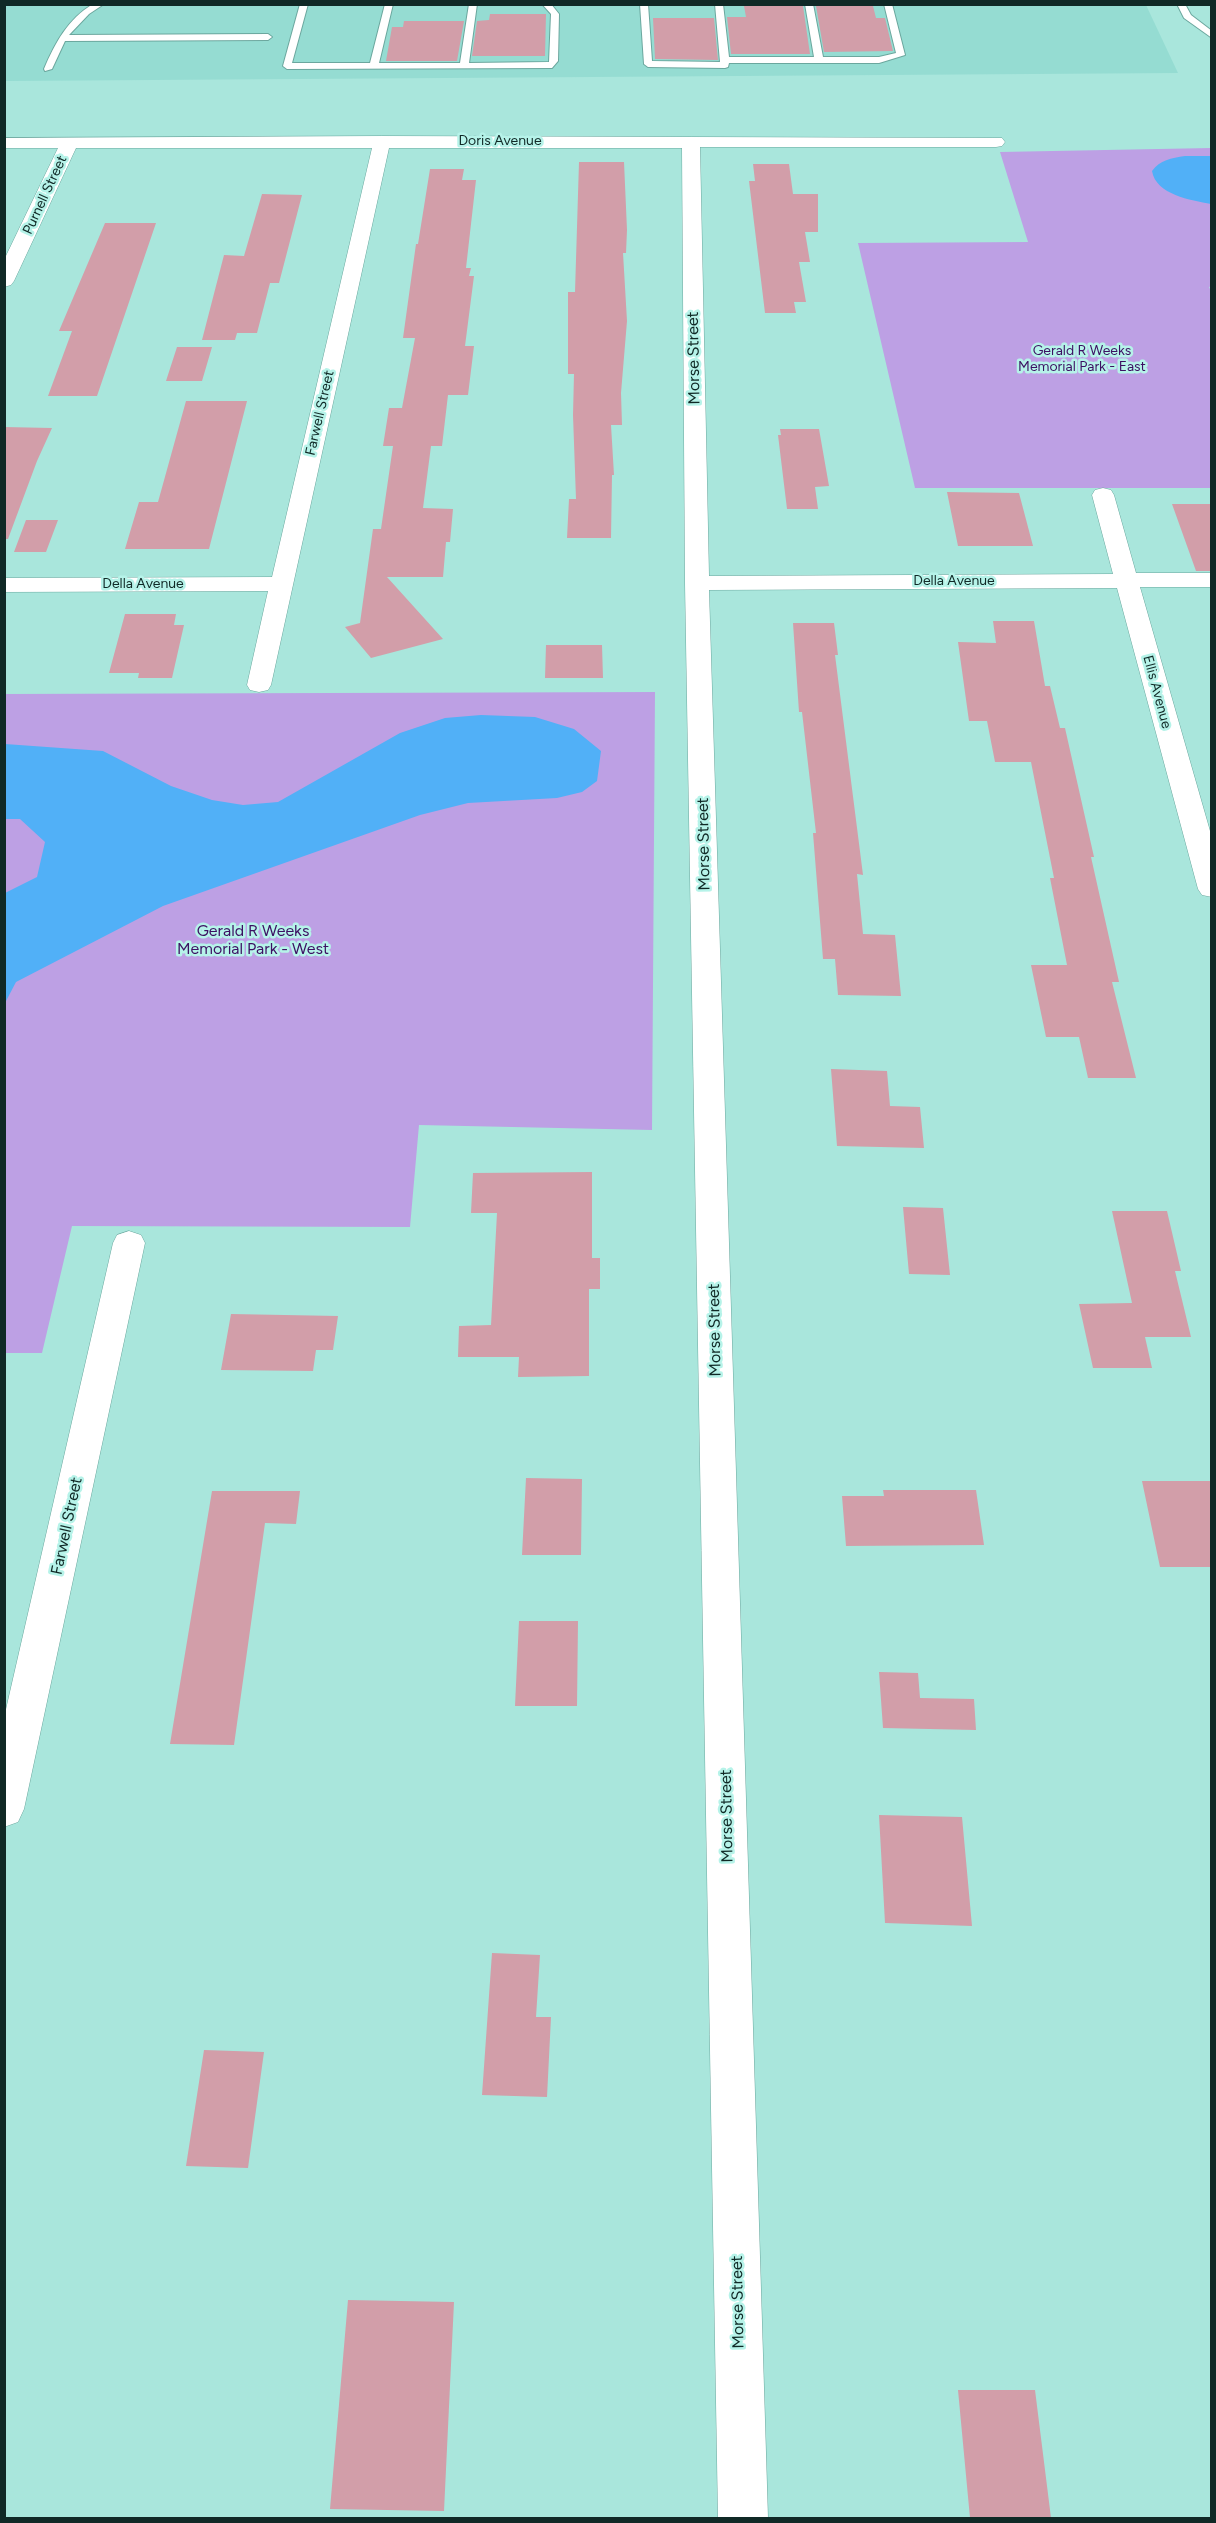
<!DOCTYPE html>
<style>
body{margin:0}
#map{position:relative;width:1216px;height:2523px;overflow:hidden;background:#a9e6dc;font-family:Figtree,sans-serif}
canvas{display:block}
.frame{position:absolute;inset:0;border:6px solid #102926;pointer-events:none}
</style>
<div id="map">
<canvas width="1216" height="2523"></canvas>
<div class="frame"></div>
</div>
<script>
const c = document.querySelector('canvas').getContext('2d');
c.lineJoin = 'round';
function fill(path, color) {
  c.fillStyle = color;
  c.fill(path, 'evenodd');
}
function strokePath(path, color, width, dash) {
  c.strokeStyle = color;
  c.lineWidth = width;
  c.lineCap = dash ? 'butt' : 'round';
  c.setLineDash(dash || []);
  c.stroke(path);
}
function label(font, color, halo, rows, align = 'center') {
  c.font = font + ' Figtree,sans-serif';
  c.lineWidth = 5;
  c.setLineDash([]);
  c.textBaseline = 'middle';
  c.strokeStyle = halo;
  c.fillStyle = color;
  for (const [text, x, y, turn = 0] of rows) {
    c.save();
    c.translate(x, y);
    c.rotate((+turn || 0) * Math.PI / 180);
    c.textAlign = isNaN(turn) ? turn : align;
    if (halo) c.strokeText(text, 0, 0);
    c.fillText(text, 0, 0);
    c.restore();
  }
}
fill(new Path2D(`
 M4,5H1146L1178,73L5,81Z`), '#95dcd2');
fill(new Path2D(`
 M1211,148L1212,286L1209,287L1212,293L1211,488H915L858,243L1028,242L1000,152Z
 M655,692L652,1130L419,1125L410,1227L72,1226L42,1353H5V694Z`), '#bda0e4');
fill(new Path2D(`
 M1185,156H1211V204C1191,200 1156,195 1152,171C1160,160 1171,158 1185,156Z
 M481,715L535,717L574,729L601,751L597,781L582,792L557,798L468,803L420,815L163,906L16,982L5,1003V893L37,877L45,842L20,819H5V744L103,751L171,786L212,800L243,805L278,802L400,733L445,718Z`), '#51b0f7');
fill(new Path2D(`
 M744,6H803L810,54H731L727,17H746Z
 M816,6H873L876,18H885L893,51L824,52Z
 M490,14H546L545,56H472L477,21L489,20Z
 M653,18H714L718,60L655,59Z
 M404,21H464L457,61H386L392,27H403Z
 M579,162H624L627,230L626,253H623L627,321L621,393L622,425H611L614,475H612L611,538H567L569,499H576L573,415L574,374H568V292H575Z
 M753,164H789L793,194H818V232H805L810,262H799L806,302H794L796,313H765L749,181H755Z
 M430,169H464L462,180H476L466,268H471L469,276H474L465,346H474L468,395H448L442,446H431L423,508L453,509L450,542H446L443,577H387L443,639L371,658L345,627L360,623L373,529H381L393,446H383L389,408H402L415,338H403L416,244H418Z
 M262,194L302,195L279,283H270L257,333H237L235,340H202L224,255L244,256Z
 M105,223H156L97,396H48L72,331H59Z
 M177,347H212L202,381H166Z
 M186,401H247L209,549H125L139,502H158Z
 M4,427L52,428L37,461L8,539H4Z
 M780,429H819L829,486L815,487L818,509H787L778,435H781Z
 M947,492L1019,493L1033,546H958Z
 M1172,504H1212V571H1196Z
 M26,520H58L46,552H14Z
 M125,614H176L174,625H184L172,678H138L139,673H109Z
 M993,621H1034L1045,686H1050L1060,728H1065L1094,857H1091L1119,982H1112L1136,1078H1088L1079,1037H1046L1031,965H1067L1050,878H1054L1031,762H995L987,721H969L958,642L996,643Z
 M793,623H834L838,655H835L863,875L857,874L863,934L895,935L901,996L838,995L835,959H823L813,833H816L802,712H799Z
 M546,645H602L603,678H545Z
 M831,1069L887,1071L890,1106L920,1107L924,1148L837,1146Z
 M592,1172V1258H600V1289H589V1376L518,1377L519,1357H458L459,1326L491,1325L497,1213H471L473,1173Z
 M903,1207L943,1208L950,1275L909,1274Z
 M1112,1211H1167L1181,1271H1175L1191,1337H1145L1152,1368H1093L1079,1304L1132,1303Z
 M231,1314L338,1316L333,1350H316L313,1371L221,1370Z
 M526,1478L582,1479L581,1555H522Z
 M1142,1481H1212V1567H1160Z
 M883,1490H976L984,1545L846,1546L842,1496H884Z
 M212,1491H300L296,1524L265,1523L234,1745L170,1744Z
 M519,1621H578L577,1706H515Z
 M879,1672L918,1673L920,1698L974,1699L976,1730L883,1728Z
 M879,1815L962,1817L972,1926L885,1923Z
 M492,1953L540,1955L536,2017H551L547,2097L482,2095Z
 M204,2050L264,2052L248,2168L186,2166Z
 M348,2300L454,2302L444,2511L330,2509Z
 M958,2390H1035L1051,2518H970Z`), '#d29ea9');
const service = new Path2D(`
 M93,4H104L89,14L69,35L268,34L272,37L268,40L65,41L52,69L45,71L44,69C55,43 68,19 93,4Z
 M300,4H308L292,63H370L385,4H393L379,63H460L469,4H477L469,63L549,62L551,14L542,4H551L559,14L558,61L552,68L287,69L283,66Z
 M640,4H648L652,61L720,62L715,4H723L729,57H814L805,4H813L823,57H879L896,53L884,4H892L905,55L879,63H729L728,67L725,68L648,67L644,64Z
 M1177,4H1185L1191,15L1212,31V38L1184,18Z`);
const minor = new Path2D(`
 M382,136L1002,138L1005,142L1002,146L996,147H700L709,576L1113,574L1092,495L1095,490L1103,488L1111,490L1114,495L1136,573H1212V587H1140L1212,838V897L1202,895L1198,889L1117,588L709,590L768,2518H718L685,583L682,148H389L271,685L268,690L259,692L250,690L247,685L268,591L4,592V578L272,577L372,148H76L14,281L11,285L4,287V260L58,148H4V138Z
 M129,1231L141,1235L145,1243L24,1809L18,1822L4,1827V1718L113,1243L117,1235Z`);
strokePath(service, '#6ba79e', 2);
strokePath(minor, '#6ba79e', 1);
fill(service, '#fff');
fill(minor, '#fff');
label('14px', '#102926', '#b6f3e9', [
 ["Doris Avenue",500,141],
 ["Purnell Street",45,195,-65],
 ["Farwell Street",320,413,-77],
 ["Della Avenue",954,581],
 ["Della Avenue",143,584],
 ["Ellis Avenue",1157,692,75]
]);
label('14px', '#3c1062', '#b6f3e9', [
 ["Gerald R Weeks",1082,351],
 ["Memorial Park - East",1082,367]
]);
label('16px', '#102926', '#b6f3e9', [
 ["Morse Street",694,358,-91],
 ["Morse Street",704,844,-91],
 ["Morse Street",715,1330,-91],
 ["Farwell Street",67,1526,-78],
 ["Morse Street",727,1816,-91],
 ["Morse Street",738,2302,-91]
]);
label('16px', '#3c1062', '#b6f3e9', [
 ["Gerald R Weeks",253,931],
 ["Memorial Park - West",253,949]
]);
</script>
